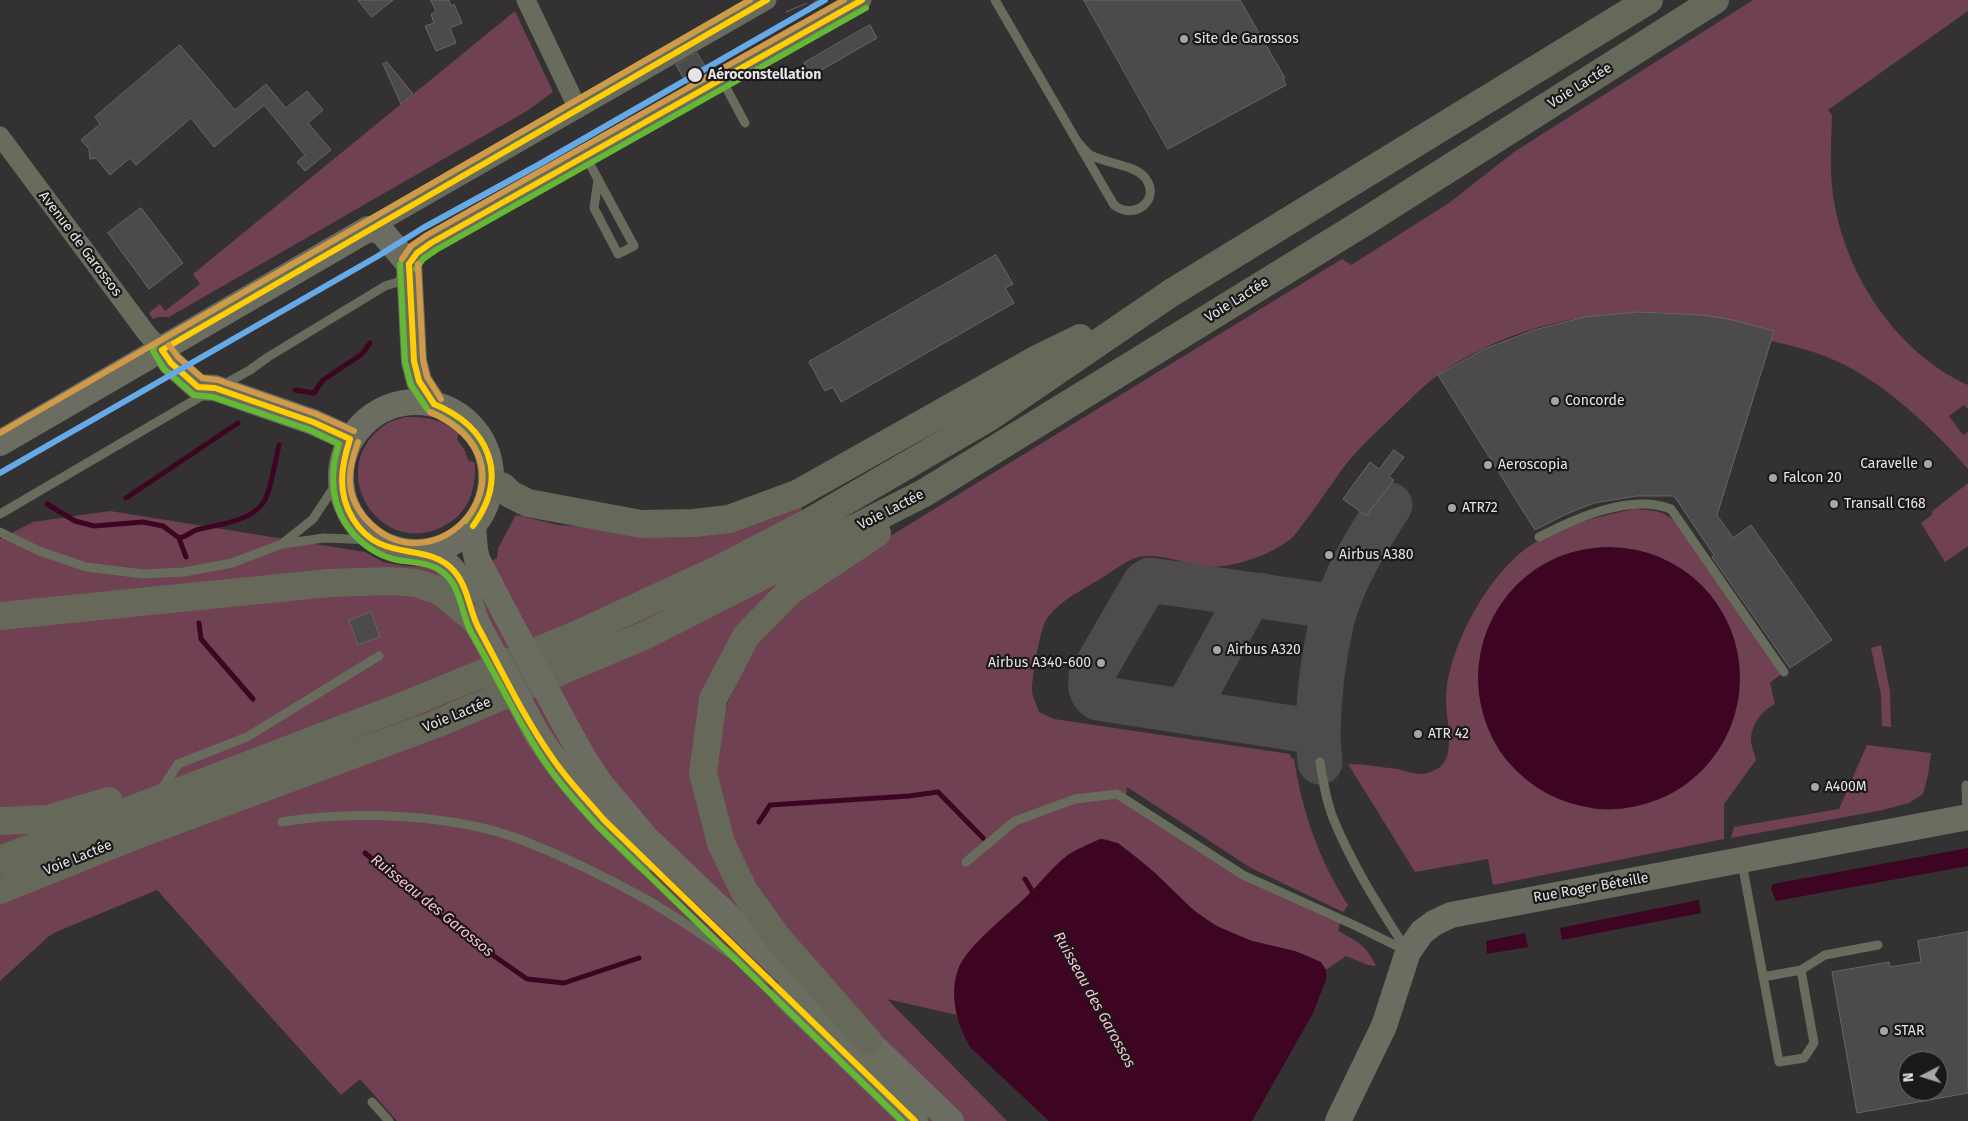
<!DOCTYPE html>
<meta charset="utf-8">
<style>
body{margin:0}
#map{position:relative;width:1968px;height:1121px;overflow:hidden;background:#343132;font-family:"Fira Sans",sans-serif}
canvas{display:block}
.north{position:absolute;left:1898px;top:1051px;width:50px;height:50px;box-sizing:border-box;background:#1b1819;border:1px solid #6d6a6b;border-radius:50%;rotate:265deg;font-size:14px;font-weight:700;line-height:20px;text-align:center;color:#e7e4e5}
.north::after{content:'';display:block;margin:auto;width:18px;height:22px;background:#a8a5a6;clip-path:polygon(50% 0,100% 100%,50% 72%,0 100%)}
</style>
<div id="map">
<canvas width="1968" height="1121"></canvas>
<div class="north">N</div>
</div>
<script>
const c = document.querySelector('canvas').getContext('2d');
c.lineJoin = 'round';
function fill(path, color) {
  c.fillStyle = color;
  c.fill(path, 'evenodd');
}
function strokePath(path, color, width, dash) {
  c.strokeStyle = color;
  c.lineWidth = width;
  c.lineCap = dash ? 'butt' : 'round';
  c.setLineDash(dash || []);
  c.stroke(path);
}
function label(font, color, halo, rows, align = 'center') {
  c.font = font + ' "Fira Sans",sans-serif';
  c.lineWidth = 4.5;
  c.setLineDash([]);
  c.textBaseline = 'middle';
  c.strokeStyle = halo;
  c.fillStyle = color;
  for (const [text, x, y, turn = 0] of rows) {
    c.save();
    c.translate(x, y);
    c.rotate((+turn || 0) * Math.PI / 180);
    c.textAlign = isNaN(turn) ? turn : align;
    if (halo) c.strokeText(text, 0, 0);
    c.fillText(text, 0, 0);
    c.restore();
  }
}
fill(new Path2D(`
 M1753,0H1968V11L1828,110L1832,115C1831,146 1829,176 1835,207C1849,280 1899,354 1968,385V409L1964,405L1949,416L1963,435L1968,432V469C1932,427 1880,378 1827,357C1809,350 1790,345 1771,341L1774,331C1664,298 1533,307 1437,376C1423,386 1411,399 1398,411C1379,430 1359,447 1343,468C1327,491 1311,514 1294,536C1275,554 1230,570 1203,566C1182,563 1160,553 1139,557C1126,560 1112,572 1100,579C1082,590 1061,600 1048,617C1040,626 1032,677 1032,690C1032,697 1037,705 1039,712L1054,719L1290,754L1291,758L1294,759C1302,811 1319,860 1348,905L1343,912L1251,868L1127,787L1126,798L1245,874L1341,919L1338,931C1357,941 1366,945 1376,966L1368,965L1346,956L1326,970C1315,951 1274,948 1253,941C1236,936 1217,927 1202,916C1180,901 1126,836 1100,839C1096,840 1090,844 1086,845L996,924L959,968L955,994L957,1015L887,999L1007,1121H397L360,1079L341,1095L157,890L56,932L48,937L0,981V539L33,522L110,511L365,552L383,562L405,566L431,567L450,582L497,558L498,548L516,515L558,525L676,533L800,502L802,509L782,586L744,627L723,715L743,661L771,621L822,578L1342,259L1351,265L1449,203L1514,152Z
 M515,11L553,92L527,111L169,317H158L153,319L149,313L160,304L165,311L200,284L193,274Z
 M406,417C429,417 440,419 459,433L457,439L465,451L468,460L475,463C476,487 470,510 449,523C382,565 321,469 385,425C390,421 399,419 406,417Z
 M1968,483V546L1945,562L1921,523L1933,514L1931,512Z
 M1635,509C1656,510 1666,511 1680,527L1781,674L1770,683L1775,704C1762,710 1751,725 1751,740C1751,746 1755,754 1756,760L1724,804V839L1493,885L1488,859L1415,872L1348,764C1364,764 1380,767 1397,769C1405,771 1415,774 1423,774C1429,773 1435,770 1440,767C1456,755 1446,718 1446,701C1446,651 1487,576 1528,547C1560,526 1598,516 1635,509ZM1604,547L1702,586L1716,603L1727,621L1708,764C1700,771 1693,779 1685,785C1663,801 1623,813 1595,809C1585,807 1568,795 1558,790C1547,784 1520,773 1511,765C1494,748 1484,721 1480,697C1473,638 1505,576 1563,555C1576,551 1590,549 1604,547Z
 M1881,645L1890,691L1891,727L1882,726L1881,695L1871,648Z
 M1867,745L1931,753L1928,775L1923,794L1909,803L1883,810L1731,838L1734,827L1839,809Z`), '#6f4152');
fill(new Path2D(`
 M1478 678a131 131 0 1 1 262 0a131 131 0 1 1-262 0Z
 M1101,839L1118,843L1154,872L1192,909L1214,925L1252,941L1295,951L1321,962L1326,970V980L1313,1013L1252,1121H1049L971,1048C957,1026 948,993 959,967C970,943 1009,914 1028,895C1041,882 1054,865 1069,854C1079,848 1090,844 1101,839Z
 M1968,848V866L1776,901L1771,889L1773,884Z
 M1699,900L1701,913L1562,940L1560,928Z
 M1525,933L1528,947L1487,954L1486,941Z`), '#3d0522');
strokePath(new Path2D(`
 M295,390L314,393L323,380L362,354L370,343
 M126,498L238,423
 M47,504L75,521L94,526L143,522L163,526L179,538L186,557
 M179,538C187,537 192,530 200,529C222,524 259,520 267,495C273,479 275,461 279,445
 M199,623L201,639L253,699
 M759,822L770,805L909,796L938,792L983,838
 M365,853L426,905L464,935L527,979L564,983L639,958
 M1025,879L1035,896`), '#3d0522', 5);
strokePath(new Path2D(`
 M1332,620C1344,577 1366,542 1390,505
 M1199,714L1193,709L1192,702L1193,698L1245,603L1249,599L1259,595
 M1318,738C1318,698 1323,659 1332,620L1329,611L1322,605L1150,580L1145,583L1091,676C1090,686 1090,692 1098,698L1311,731L1318,738L1320,762`), '#4e4c4a', 45);
const building = new Path2D(`
 M358,0H393L372,17Z
 M431,0H449L451,6L454,4L462,23L450,28L456,43L436,51L425,26L434,23L431,14L436,12Z
 M1084,0H1240L1285,78L1283,79L1286,85L1168,149Z
 M870,25L877,38L811,76L804,63Z
 M180,45L235,110L266,84L286,108L307,91L323,110L308,123L331,150L305,171L297,162L305,155L264,105L214,147L191,118L136,165L130,158L110,175L96,158L90,159L89,149L81,140L100,124L95,117Z
 M697,53L710,74L688,86L676,65Z
 M387,62L413,94L401,104L383,64Z
 M141,208L183,263L149,289L108,233Z
 M996,255L1013,284L1005,288L1014,303L841,402L833,387L825,391L809,362Z
 M1638,312L1703,315L1733,320L1774,331L1717,515L1733,538L1751,525L1832,640L1790,668L1712,557L1714,555L1674,496H1637L1594,503L1564,515L1535,530L1438,375L1484,349L1534,330L1585,317Z
 M1394,450L1404,457L1389,477L1394,480L1366,516L1343,499L1370,462L1379,469Z
 M371,612L380,637L358,645L349,621Z
 M1968,932V1093L1857,1113L1832,972L1889,962L1890,967L1921,962L1918,941ZM1908,1061H1938V1091H1908Z`);
fill(building, '#4d4a4b');
strokePath(building, '#686566', 1);
strokePath(new Path2D(`
 M995,0L1114,205C1134,221 1161,200 1146,179C1136,164 1104,164 1089,154C1084,150 1080,144 1076,140
 M722,80L745,123
 M586,157L634,246L618,254L594,208L598,180
 M221,386L250,370L268,357L385,286L398,282L403,275
 M0,514L205,394
 M0,532L39,551L86,567L143,574L184,572L232,563L282,544L324,538L374,540
 M1539,537C1574,519 1630,493 1671,509L1784,672
 M283,543L313,519L340,478
 M1320,762C1323,781 1326,800 1333,818C1352,865 1379,907 1406,949
 M1966,785L1967,814
 M161,790L178,764L247,737L379,656
 M282,822C353,810 454,814 522,840C565,857 608,878 649,901C690,925 729,954 769,980
 M966,862L1015,821L1075,799L1117,794L1243,875L1354,925L1407,951
 M1742,863L1779,1062L1804,1058L1814,1043L1801,970L1763,977
 M1801,970L1825,955L1878,945
 M372,1102L389,1121`), '#686c5d', 9);
strokePath(new Path2D(`
 M526,0L578,109
 M0,136L147,334L162,350
 M368,229L767,0
 M409,264L417,253L431,243L637,128L862,0`), '#686c5d', 19);
strokePath(new Path2D(`
 M162,350L171,363L198,387L215,388L313,422L350,439
 M341 477a75 75 0 1 1 150 0a75 75 0 1 1-150 0Z
 M0,443L368,229L381,231L409,264L414,361L419,381L434,404
 M473,526L475,550L477,559L505,613
 M420,552C427,554 436,556 442,560C461,574 470,598 475,620
 M564,723L583,757L600,783L646,838L818,1002L868,1041L951,1121
 M537,734C568,783 603,820 645,859
 M784,995L915,1121
 M1338,1121L1384,1026L1408,952L1422,932L1434,923L1451,915L1968,817`), '#6a6d5f', 26);
strokePath(new Path2D(`
 M492,483L503,487L510,494L528,503L641,524L694,523L729,519L797,494L1039,358L1080,338
 M0,616L329,583L391,581L416,583L440,591L475,620
 M0,821L48,819L109,801
 M0,860L405,705L574,636L719,569L806,524L988,418L1171,293L1649,0
 M0,890L129,838L436,724L648,634L924,493L1366,221L1715,0
 M868,1041L777,937L744,891L721,843L703,773L713,699L746,636L790,591L877,533`), '#66685a', 28);
strokePath(new Path2D(`
 M786,12L807,3
 M791,20L817,0`), '#676863', 1);
strokePath(new Path2D(`
 M505,613L564,723
 M475,620L537,734`), '#6a6d5f', 26);
strokePath(new Path2D(`
 M409,264L417,253L431,243L862,0
 M409,264L414,361L419,381L434,404
 M162,350L767,0
 M162,350L171,363L198,387L215,388L313,422L350,439
 M434,404C489,427 510,475 473,526
 M350,439C341,467 337,493 353,519C381,565 427,540 454,571C468,587 469,609 478,627C502,671 524,718 553,759C568,781 587,800 604,820L915,1121`), '#ffce05', 6);
strokePath(new Path2D(`
 M750,0L158,342L154,346L153,351L164,369L194,395L213,397L310,430L339,444C330,472 330,501 348,527C359,543 378,556 397,560C416,563 435,562 449,578C462,594 462,617 472,634C497,676 517,721 545,762C560,785 580,806 598,826L902,1121
 M400,264L405,362L411,385L427,409
 M416,269L423,259L436,250L866,8
 M431,412C480,433 499,475 466,521`), '#65b833', 6);
strokePath(new Path2D(`
 M402,259L411,246L427,235L844,0
 M418,264L423,360L427,377L441,399
 M169,345L178,357L202,378L218,380L316,414L354,431
 M0,433L750,0
 M358,442C348,469 344,493 364,517C434,599 551,466 430,412`), '#d09a48', 6);
strokePath(new Path2D(`
 M0,473L378,256L423,228L538,165L825,0`), '#66a9e7', 6);
for (const [x, y, r, color] of [
 [1184,39,5,"#a8a5a6"],
 [695,75,8,"#e7e4e5"],
 [1555,401,5,"#a8a5a6"],
 [1928,464,5,"#a8a5a6"],
 [1488,465,5,"#a8a5a6"],
 [1773,478,5,"#a8a5a6"],
 [1834,504,5,"#a8a5a6"],
 [1452,508,5,"#a8a5a6"],
 [1329,555,5,"#a8a5a6"],
 [1217,650,5,"#a8a5a6"],
 [1101,663,5,"#a8a5a6"],
 [1418,734,5,"#a8a5a6"],
 [1815,787,5,"#a8a5a6"],
 [1884,1031,5,"#a8a5a6"]
]) {
  const dot = new Path2D();
  dot.arc(x, y, r, 0, 2 * Math.PI);
  c.fillStyle = color;
  c.fill(dot);
  strokePath(dot, '#1b1819', 2);
}
label('14px', '#e7e4e5', '#1b1819', [
 ["Site de Garossos",1194,39],
 ["Concorde",1565,401],
 ["Caravelle",1918,464,"right"],
 ["Aeroscopia",1498,465],
 ["Falcon 20",1783,478],
 ["Transall C168",1844,504],
 ["ATR72",1462,508],
 ["Airbus A380",1339,555],
 ["Airbus A320",1227,650],
 ["Airbus A340-600",1091,663,"right"],
 ["ATR 42",1428,734],
 ["A400M",1825,787],
 ["STAR",1894,1031]
], 'left');
label('bold 14px', '#e7e4e5', '#1b1819', [
 ["Aéroconstellation",708,75]
], 'left');
label('14px', '#e7e4e5', '#1b1819', [
 ["Voie Lactée",1580,86,-32],
 ["Avenue de Garossos",80,244,53],
 ["Voie Lactée",1237,300,-32],
 ["Voie Lactée",891,510,-27],
 ["Voie Lactée",457,715,-22],
 ["Voie Lactée",78,858,-22],
 ["Rue Roger Béteille",1591,888,-10]
]);
label('italic 15px', '#fdbfd4', '#1b1819', [
 ["Ruisseau des Garossos",432,906,39],
 ["Ruisseau des Garossos",1094,1000,61]
]);
</script>
